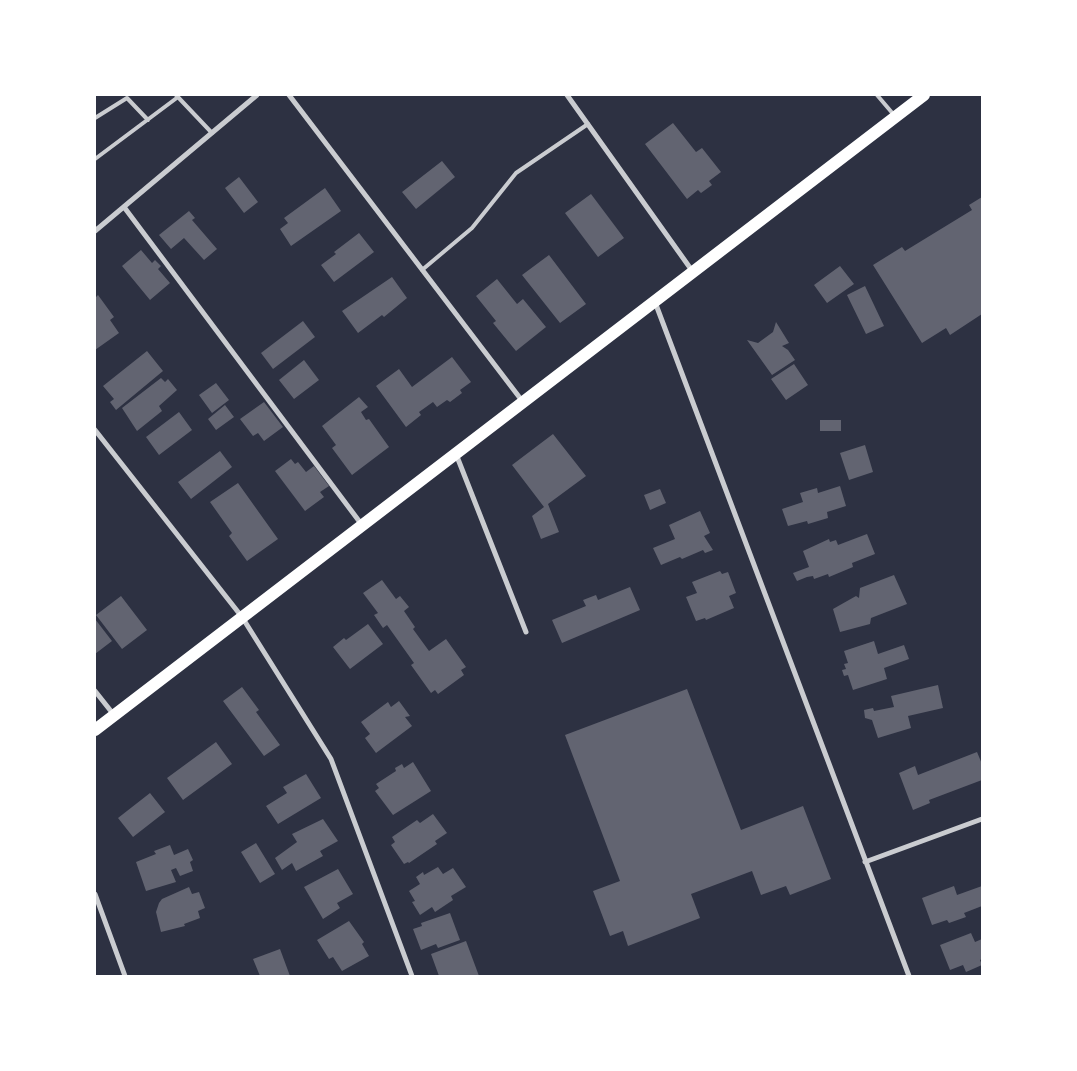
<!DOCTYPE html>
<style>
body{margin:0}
#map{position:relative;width:1077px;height:1071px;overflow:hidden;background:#2d3142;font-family:Figtree,sans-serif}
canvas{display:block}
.frame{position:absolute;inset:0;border:96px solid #fff;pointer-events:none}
</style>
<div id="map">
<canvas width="1077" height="1071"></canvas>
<div class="frame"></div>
</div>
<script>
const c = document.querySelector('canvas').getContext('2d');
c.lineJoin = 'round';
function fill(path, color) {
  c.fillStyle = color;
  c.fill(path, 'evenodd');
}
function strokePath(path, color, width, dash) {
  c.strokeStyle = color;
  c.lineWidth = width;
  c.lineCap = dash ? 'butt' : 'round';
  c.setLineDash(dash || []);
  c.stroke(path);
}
fill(new Path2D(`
 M673,123L696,152L702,148L721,172L709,181L712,185L701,193L698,190L687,199L645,144Z
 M442,161L455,177L416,209L402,192Z
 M239,177L258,202L244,213L225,188Z
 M325,188L341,211L291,246L280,229L288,223L284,218Z
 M591,194L624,238L598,257L565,213Z
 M982,197V314L950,335L946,328L922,343L873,265L902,247L905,251L972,210L969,205Z
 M189,211L195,218L192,220L217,249L204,260L184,238L171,249L159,235Z
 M359,233L374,252L334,282L321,265L336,254L334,252Z
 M141,250L152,263L155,260L161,266L158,269L170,283L150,300L122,266Z
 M549,255L586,304L560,323L522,275Z
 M840,266L854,284L827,303L814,285Z
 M392,277L407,298L384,317L382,315L358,333L342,311Z
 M497,279L517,304L523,299L546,327L516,351L493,323L496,321L476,296Z
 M865,286L884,326L866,334L847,295Z
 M98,295L114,317L110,320L119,333L95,350V298Z
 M303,321L315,337L273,369L261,353Z
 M776,322L789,343L782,346L788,350L795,360L772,375L747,340L758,343L773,332Z
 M147,351L163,371L116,410L110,402L114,399L103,386Z
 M452,357L471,382L460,390L462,393L450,402L447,400L437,407L433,402L419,412L421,415L406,427L376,386L399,369L412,387Z
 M304,360L319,380L294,399L279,380Z
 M794,364L808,385L786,400L771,379Z
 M161,378L165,382L168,379L177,390L159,406L162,411L137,431L122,408Z
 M216,383L229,400L212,413L199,395Z
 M359,397L368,407L361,412L366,420L369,419L389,447L352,475L332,448L336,445L322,426Z
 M264,402L283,427L264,441L258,433L253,436L240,419Z
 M225,405L234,417L216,430L208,419Z
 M179,412L192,430L159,455L146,437Z
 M820,420H841V431H820Z
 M553,434L586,476L548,504L559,532L541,539L532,516L544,507L512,465Z
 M865,445L873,472L849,480L840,453Z
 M220,451L232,467L191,499L178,482Z
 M291,459L295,464L298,462L306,472L314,466L329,486L320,492L324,497L305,511L275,471Z
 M238,483L278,539L247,561L229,536L232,533L210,502Z
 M840,486L846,506L827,512L828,518L808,524L807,521L788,526L782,509L803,502L800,493L817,488L818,493Z
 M660,489L666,503L650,510L644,495Z
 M700,511L710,533L704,536L713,550L705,553L703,550L682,559L680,557L661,565L653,548L675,539L669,525Z
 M867,534L875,554L852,563L853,567L829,577L828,574L814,579L813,576L807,577L797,581L793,573L809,567L803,551L829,539L830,542L836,540L838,545Z
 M720,571L722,574L728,572L736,593L729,596L734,608L706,620L705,618L696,621L686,597L697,593L692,582Z
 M894,575L907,604L871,618L870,624L840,632L833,609L856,596L859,598L860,588Z
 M382,580L396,599L400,596L409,607L404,611L415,627L413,629L429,651L446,639L466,667L461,670L464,675L438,694L435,690L431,693L411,665L414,663L387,625L383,628L374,615L378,613L363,593Z
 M630,587L640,610L562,643L552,620L586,606L583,600L596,595L598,600Z
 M121,596L147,630L122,649L96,615Z
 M95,619L112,641L95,654Z
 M368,624L383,644L350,669L333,647L344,638L346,640Z
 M874,641L878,654L904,645L909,659L884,668L887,679L853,690L848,675L844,676L842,670L846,669L844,664L848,663L844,651Z
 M938,685L943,708L908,716L911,728L878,738L872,720L865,718L864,710L873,708L874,711L894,707L891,696Z
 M242,687L259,710L256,712L280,745L264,756L223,701Z
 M687,689L741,830L803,806L831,879L790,895L786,886L761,895L752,871L691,894L700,918L628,946L623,931L610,936L593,891L620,881L565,735Z
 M399,701L410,716L405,717L412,726L376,753L365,738L370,734L361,722L388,702L391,707Z
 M216,742L232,764L183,800L167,778Z
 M977,752L982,764V780L929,800L930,803L913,810L899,773L915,766L918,775Z
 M413,762L431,791L393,815L375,791L379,788L376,784L396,771L395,768L402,764L404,768Z
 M306,774L321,798L278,824L266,806L287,793L283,787Z
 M150,793L165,812L133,837L118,818Z
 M433,814L447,833L435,841L437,844L409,863L408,862L404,864L391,845L395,842L392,837L417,820L420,823Z
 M323,819L338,841L320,851L323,856L296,871L292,863L282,870L275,858L297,842L292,834Z
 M256,843L275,874L260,883L241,852Z
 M170,845L174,855L188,849L193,860L190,862L193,871L180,876L176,868L171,870L176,882L146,891L136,862L156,854L154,851Z
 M438,867L443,874L453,868L466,887L451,896L453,900L435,912L432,907L420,915L412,902L415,901L409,891L420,884L416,877L423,872L424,875Z
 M338,869L353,894L337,903L340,908L323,919L304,887Z
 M954,886L957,895L982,886V906L964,913L966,917L949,923L947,920L932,925L922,898Z
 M189,887L192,894L199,892L205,908L198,911L200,918L184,924L185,926L161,932L156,912L159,903L162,899Z
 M450,913L460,940L438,948L436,944L421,950L413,929L422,926L421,923Z
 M349,921L364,942L362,944L369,956L342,971L333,957L329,959L317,940Z
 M971,933L975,942L982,939V959L980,960L982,965L966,972L963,965L950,970L940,945Z
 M466,941L479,976H439L431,954Z
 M280,949L290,976H260L253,959Z`), '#626471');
strokePath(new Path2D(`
 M176,95L212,133
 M877,95L894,115
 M95,118L127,98L148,120
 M95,159L178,97
 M422,270L472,228L516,173L588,124`), '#caccd0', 4);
strokePath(new Path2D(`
 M289,95L523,402
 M567,95L693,272
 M124,207L362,525
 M95,231L257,95
 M655,302L909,976
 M95,430L242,617L331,759L412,976
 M456,454L526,632
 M95,691L114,715
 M865,862L982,819
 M95,894L125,976`), '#caccd0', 5);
strokePath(new Path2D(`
 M95,730L924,95`), '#fff', 12);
</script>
